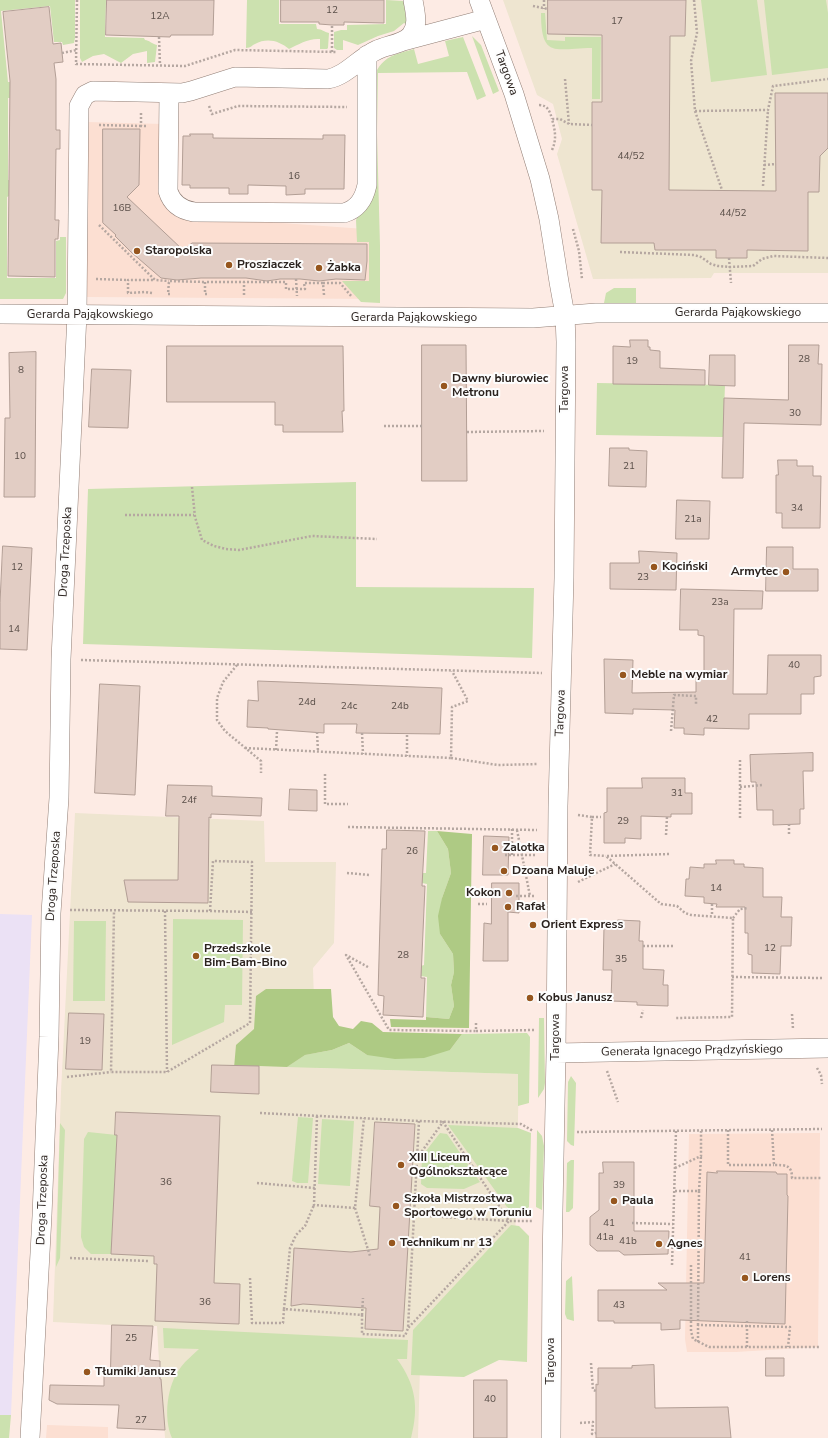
<!DOCTYPE html>
<meta charset="utf-8">
<style>
body{margin:0}
canvas{display:block;background:#fdebe4}
</style>
<canvas width="828" height="1438"></canvas>
<script>
const c = document.querySelector('canvas').getContext('2d');
c.lineJoin = 'round';
function fill(path, color) {
  c.fillStyle = color;
  c.fill(path, 'evenodd');
}
function strokePath(path, color, width, dash) {
  c.strokeStyle = color;
  c.lineWidth = width;
  c.lineCap = dash ? 'butt' : 'round';
  c.setLineDash(dash || []);
  c.stroke(path);
}
function label(font, color, halo, rows, align = 'center') {
  c.font = font + ' "Nunito Sans",sans-serif';
  c.lineWidth = 4;
  c.setLineDash([]);
  c.textBaseline = 'middle';
  c.strokeStyle = halo;
  c.fillStyle = color;
  for (const [text, x, y, turn = 0] of rows) {
    c.save();
    c.translate(x, y);
    c.rotate((+turn || 0) * Math.PI / 180);
    c.textAlign = isNaN(turn) ? turn : align;
    if (halo) c.strokeText(text, 0, 0);
    c.fillText(text, 0, 0);
    c.restore();
  }
}
fill(new Path2D(`
 M86,122L164,124L163,197L184,216L379,230V299L86,297Z
 M820,1133L818,1347L736,1352H687L685,1339L689,1134Z
 M47,1425L108,1427V1438H46Z`), '#fcdfd2');
fill(new Path2D(`
 M0,914L32,915L11,1415H0Z`), '#ebe1f5');
fill(new Path2D(`
 M503,0H828V273H714L711,278L593,279L557,154L562,139L553,104L537,95Z
 M75,813L264,821L265,862H336L334,943L313,968L316,1068L519,1074L513,1334L421,1333L418,1438H165L161,1379H160L157,1326L112,1325L53,1322L61,1092Z`), '#eee5d0');
fill(new Path2D(`
 M0,0H75V38L74,43L63,45L62,42H54L50,6L1,11L8,82H10V98H8V180H9V196L7,197V278H56V241L60,240V237H66V293L63,299H0Z
 M80,0H106L105,37L144,38L145,40C149,40 152,44 157,45L155,62L147,63V51L133,54L121,63L104,54L93,56L82,62L80,58Z
 M247,0H279V24H316L317,29C322,29 324,32 329,33L328,48L327,49H320V39C309,38 299,44 289,49C280,41 267,37 255,44C252,45 251,48 246,48Z
 M386,0L404,1L406,18V24L404,23L394,31L378,36L358,45L343,40V50H337L334,48V32L341,30H347V25L386,24Z
 M701,0H757L767,75L711,82Z
 M764,0H826L828,13V68L772,75Z
 M541,13H545L547,40L565,41V37H601L600,99H592V48C556,48 541,60 541,13Z
 M472,36L481,45L499,91L493,94Z
 M463,37L486,96L477,100L467,72L378,73L377,133L380,246V303L361,302L342,281H369V242H357L356,220L360,213L376,72C385,55 397,54 414,49L418,64L449,56L445,41Z
 M614,288H636V304L604,303L606,293Z
 M597,383L725,385L723,437L596,435Z
 M356,482V587L534,588L532,658L83,644L88,489Z
 M428,831H437L448,849L451,873L442,898L440,934L453,954L454,972L451,985L454,1006L449,1019L426,1017L427,977L421,976V966L424,965L427,884L422,883V873H426Z
 M173,919L243,920L242,1005H225L224,1022L172,1045Z
 M74,921H106L105,1001H73Z
 M539,1018H544L545,1083L544,1089L538,1098Z
 M527,1033L530,1037L529,1103L518,1106V1074L287,1067L305,1055L332,1050L349,1043L367,1055L450,1050L462,1034Z
 M571,1076L576,1083L574,1146L571,1145L567,1141L568,1082Z
 M298,1117L313,1118L308,1183H297L292,1181Z
 M322,1119L354,1121L350,1186L318,1184Z
 M60,1123L65,1130L60,1258L56,1267Z
 M448,1125L518,1128L531,1133L529,1207L519,1215L512,1214Z
 M537,1130L542,1136L544,1146L542,1210L536,1207Z
 M88,1132L117,1135L111,1254H91L84,1247L81,1237L84,1139Z
 M440,1133L447,1134L480,1182L464,1189L427,1188L421,1184L422,1156Z
 M571,1160H574L573,1208L569,1212H566L567,1163Z
 M511,1225L519,1226L529,1236L527,1362L499,1360L464,1377L411,1375L413,1330Z
 M572,1276L574,1321L567,1319L565,1314L566,1281Z
 M163,1328L408,1340L407,1359H397C416,1385 419,1407 411,1438H172C163,1418 167,1384 181,1367C186,1360 193,1355 199,1349L164,1348Z
 M0,1415H11L9,1438H0Z`), '#cce1af');
fill(new Path2D(`
 M437,831L472,834L469,1028L391,1027L390,1019L426,1020V1017L449,1019L454,1006L451,985L454,972L453,954L440,934L438,916L442,898L451,873L448,849Z
 M266,989H331L333,1017L339,1026L353,1029L361,1021L372,1023L383,1032L462,1034L450,1050L424,1058L395,1059L367,1055L349,1043L332,1050L305,1055L287,1067L259,1066L234,1068L236,1045L254,1029L256,996Z`), '#aeca84');
const building = new Path2D(`
 M107,0H214L213,35H171L170,37L106,35Z
 M281,0H384V23L344,22V25H332L319,24V22H281Z
 M548,0H686L685,36H670L669,190L776,191L775,93H828V148L820,156L819,192H808V251L747,250V258H716V250H655L654,243H601L602,190H592V102H602V35L548,34Z
 M49,7L53,44L61,43L63,62L54,63L56,79V130H60V149H56L55,220H59L58,239H55V277L8,276L10,81L3,12Z
 M103,129H140L139,185L127,197L183,250L192,243L367,244V261L365,280L336,279L319,281L300,279H280L267,281L246,278H201L177,280L161,278L131,252L115,236L116,235L103,223Z
 M190,134H213V138L323,139V135H345L344,189H305V194L286,195V186L248,185V194H229V188H190V185H182L183,136H190Z
 M630,340H648V347H650V350L660,351V368L705,370V385L613,384V346L630,347Z
 M422,345H466L467,481H422Z
 M789,345H819L818,364H822L821,425L744,423L743,478H722L724,398L788,400Z
 M167,346H343L344,411H342L343,432H283V425H275V402H167Z
 M36,352L35,497H4L5,418H10L9,353Z
 M710,355H735V386L709,385Z
 M92,369L131,370L128,428L89,427Z
 M610,448H629V450L647,451L646,487L609,486Z
 M778,460H797V466H813V476H821L820,528H782V513H776V475H778Z
 M677,500L710,501L709,539H676Z
 M3,546L32,548L27,650L0,649V603Z
 M767,547H793V569H818V591H766Z
 M639,551L677,553L676,590L610,589V563H639Z
 M681,589L763,591L762,609H734L733,694H767L768,655H821V676L814,677V694H801V714H749V729L704,728V735L684,734V728H674L675,710L633,709V714L605,713L604,659L633,660L632,693L696,692V672H704V636L698,635V630H680Z
 M258,681L442,688L440,734L356,733L357,724H324V733L268,729V728L247,727L248,700L258,701Z
 M100,684L140,686L135,795L95,793Z
 M813,753V771H803L804,809H800V824L773,825V810H757L756,782H751L750,755Z
 M642,778H685V793H692V814H671V817L641,816V839L625,838V843H604V813L607,812V788H642Z
 M168,785L212,786V796L262,798L261,816L211,814V818L209,817L208,903L128,902L124,880H178L179,816H166Z
 M290,789L317,790V811L289,810Z
 M387,830L425,831L422,886H425L421,978H425L423,1017L383,1015L384,996L378,995L382,849H386Z
 M484,836L509,837L508,875H483Z
 M716,860H734V864H744V867L763,868V897H782L781,917H792L791,946H781L780,974L752,973V955L748,954V933H745V907H716L717,904L704,903V897L685,896L686,879H689L690,867L704,868V864H716Z
 M492,883H519V913L508,912V961H483L484,923L491,924Z
 M618,920L640,921L639,941H643V969L664,970L663,985H668V1006L637,1005V1002L611,1001L612,970H603L604,927H618Z
 M69,1013L104,1014L102,1070L66,1069Z
 M212,1065L259,1066V1094L211,1092Z
 M116,1112L220,1116L214,1283L240,1284L239,1324L155,1321L157,1264H154V1256L111,1254L117,1135H115Z
 M375,1122L415,1124L403,1331L365,1329L366,1308L303,1304L291,1306L294,1248L351,1252L378,1249L380,1207L370,1206Z
 M603,1162H634V1231H669L668,1254L624,1255L619,1251H597L590,1245V1217L599,1210V1173H603Z
 M717,1171L776,1172L777,1174H787V1195L788,1196L785,1324L680,1320V1329L661,1330V1323H614V1321H598V1290H667L658,1283H704L707,1172L717,1173Z
 M112,1325L153,1326L150,1360L160,1361V1379H161L165,1430L117,1428L119,1405L57,1404L49,1400L50,1385L104,1386V1375H110Z
 M766,1358H784V1376H766Z
 M654,1365L655,1408L728,1407L731,1438H596V1384L598,1385V1368H632V1366Z
 M474,1380H507V1438H474Z`);
fill(building, '#e2cdc4');
strokePath(building, '#b29e95', 1);
const minor = new Path2D(`
 M479,0L514,94L540,179L549,219L559,282L565,315L566,342L564,578L558,806L556,1053L552,1263L551,1438
 M403,41L486,19
 M169,94L168,191C172,204 181,210 194,212L344,213C358,209 364,199 367,185V55
 M0,314L533,318L596,313H828
 M556,1053L828,1048
 M30,1438L42,1216L49,1037L51,913L59,798L61,659L77,314L79,106L85,95L93,91L182,93L191,91L235,77L328,79C346,76 359,58 377,50C387,45 404,44 411,35C419,25 415,12 413,0`);
strokePath(minor, '#917e75', 20);
strokePath(new Path2D(`
 M77,0L76,64L185,66L235,50L336,52
 M544,0V9
 M694,0L697,33L691,61L695,111L768,110L773,86L828,79
 M533,6L548,9
 M159,37L160,65
 M332,52V25
 M62,53L77,50
 M565,79L569,124
 M539,105C548,105 550,112 552,119
 M209,106L212,114L238,106L347,107
 M695,111L722,190
 M141,113V126H148
 M99,125L141,126
 M552,150C557,139 555,130 552,119H560L569,124L592,125
 M764,165L776,164
 M763,186L768,110
 M99,225L155,280L169,281
 M573,229L579,251L582,279
 M620,252L694,255L701,257L711,264L718,266L730,267L753,266L762,259L773,256L828,258
 M729,258L731,283
 M96,279L128,280
 M296,279L297,296
 M152,293L145,292L128,293V280H155
 M170,294H168L169,281L205,282
 M207,294H205V282H244
 M244,295V282H286V289H305L304,283H323
 M324,295L323,283H340L352,297
 M384,426H422
 M467,432L544,431
 M192,487L195,517L202,540L214,546L226,549L239,550L312,536L377,539
 M125,515H194
 M81,660L542,673
 M237,665L223,682L217,698V720L225,731L261,761V773
 M671,731L674,695L696,696V704
 M317,732L318,752
 M362,733L363,754
 M407,735V756
 M245,748L451,758L452,707L468,701L452,671
 M276,750L277,731
 M451,758L498,765L538,764
 M325,774V804H348
 M740,787L763,785
 M578,815L592,817L590,855L606,856
 M592,817H601
 M740,818V759
 M789,824V834
 M348,827L537,830
 M512,829V855
 M517,830L530,896
 M666,835L667,817
 M669,854L606,856L661,904L677,906L685,913L691,915L733,918L732,1017L676,1018
 M505,855H537
 M347,873L370,875
 M578,882L615,864
 M516,896H536
 M478,904H487
 M712,904V916
 M70,910L210,911L213,861L252,862L250,1023L167,1072H111L114,911
 M165,911L167,1072
 M210,911L252,912
 M733,918L740,909L748,908
 M643,946H674
 M368,967L346,955L389,1030L476,1031
 M732,977L822,978
 M792,1014L793,1029
 M641,1018L643,1010
 M476,1023V1031L534,1030
 M817,1068L821,1075L822,1084
 M607,1071L618,1102
 M67,1077L111,1072
 M260,1113L419,1121L521,1124L533,1131
 M317,1116L314,1205L355,1208L364,1118
 M728,1130V1165H774
 M772,1130L774,1165C786,1165 792,1165 792,1178H821
 M577,1132L822,1129
 M417,1158L443,1122L509,1221L408,1328L419,1121
 M675,1168L701,1156V1131
 M257,1183L315,1188
 M675,1191H699L701,1156
 M355,1208L370,1256
 M410,1215L509,1221H533
 M632,1223L673,1224
 M70,1258L148,1261
 M672,1265L676,1131
 M691,1265V1331L693,1339L709,1347H820
 M250,1278L252,1323H283L284,1309L362,1315V1334L405,1336L408,1328
 M284,1309L290,1248L296,1235L305,1226L314,1205
 M362,1315L363,1298
 M698,1325L699,1191
 M698,1342V1325L790,1327L788,1347
 M747,1347V1321
 M591,1363L593,1390L596,1391
 M580,1423L593,1422L592,1434L596,1433`), '#b5a7a1', 2.5, [2, 2]);
strokePath(minor, '#fff', 19);
for (const [x, y, r, color] of [
 [137,251,4,"#96561e"],
 [229,265,4,"#96561e"],
 [319,268,4,"#96561e"],
 [444,386,4,"#96561e"],
 [654,567,4,"#96561e"],
 [786,572,4,"#96561e"],
 [623,675,4,"#96561e"],
 [495,848,4,"#96561e"],
 [504,871,4,"#96561e"],
 [509,893,4,"#96561e"],
 [508,907,4,"#96561e"],
 [533,925,4,"#96561e"],
 [196,956,4,"#96561e"],
 [530,998,4,"#96561e"],
 [401,1165,4,"#96561e"],
 [614,1201,4,"#96561e"],
 [396,1206,4,"#96561e"],
 [392,1243,4,"#96561e"],
 [659,1244,4,"#96561e"],
 [745,1278,4,"#96561e"],
 [87,1372,4,"#96561e"]
]) {
  const dot = new Path2D();
  dot.arc(x, y, r, 0, 2 * Math.PI);
  c.fillStyle = color;
  c.fill(dot);
  strokePath(dot, '#fdfdfd', 1.5);
}
label('10px', '#594e48', null, [
 ["12",332,11],
 ["12A",160,17],
 ["17",617,22],
 ["44/52",631,157],
 ["16",294,177],
 ["16B",122,209],
 ["44/52",733,214],
 ["28",804,360],
 ["19",632,362],
 ["8",21,371],
 ["30",795,414],
 ["10",20,457],
 ["21",629,467],
 ["34",797,509],
 ["21a",693,520],
 ["12",17,568],
 ["23",643,578],
 ["23a",720,603],
 ["14",14,630],
 ["40",794,666],
 ["24d",307,703],
 ["24c",349,707],
 ["24b",400,707],
 ["42",712,720],
 ["31",677,794],
 ["24f",189,801],
 ["29",623,822],
 ["26",412,852],
 ["14",716,889],
 ["12",770,949],
 ["28",403,956],
 ["35",621,960],
 ["19",85,1042],
 ["36",166,1183],
 ["39",619,1186],
 ["41",609,1224],
 ["41a",605,1238],
 ["41b",628,1242],
 ["41",745,1258],
 ["36",205,1303],
 ["43",619,1306],
 ["25",131,1339],
 ["40",490,1400],
 ["27",141,1421]
]);
label('12px', '#2b231f', '#fdfdfd', [
 ["Targowa",506,73,70],
 ["Gerarda Pająkowskiego",738,313],
 ["Gerarda Pająkowskiego",90,315],
 ["Gerarda Pająkowskiego",414,318],
 ["Targowa",565,389,-90],
 ["Droga Trzeposka",66,552,-87],
 ["Targowa",561,713,-88],
 ["Droga Trzeposka",54,876,-86],
 ["Targowa",556,1037,-90],
 ["Generała Ignacego Prądzyńskiego",692,1051,-1],
 ["Droga Trzeposka",43,1200,-88],
 ["Targowa",551,1361,-90]
]);
label('bold 12px', '#2b231f', '#fdfdfd', [
 ["Staropolska",145,251],
 ["Prosziaczek",237,265],
 ["Żabka",327,268],
 ["Dawny biurowiec",452,379],
 ["Metronu",452,393],
 ["Kociński",662,567],
 ["Armytec",778,572,"right"],
 ["Meble na wymiar",631,675],
 ["Zalotka",503,848],
 ["Dzoana Maluje",512,871],
 ["Kokon",501,893,"right"],
 ["Rafał",516,907],
 ["Orient Express",541,925],
 ["Przedszkole",204,949],
 ["Bim-Bam-Bino",204,963],
 ["Kobus Janusz",538,998],
 ["XIII Liceum",409,1158],
 ["Ogólnokształcące",409,1172],
 ["Szkoła Mistrzostwa",404,1199],
 ["Sportowego w Toruniu",404,1213],
 ["Paula",622,1201],
 ["Technikum nr 13",400,1243],
 ["Agnes",667,1244],
 ["Lorens",753,1278],
 ["Tłumiki Janusz",95,1372]
], 'left');
</script>
